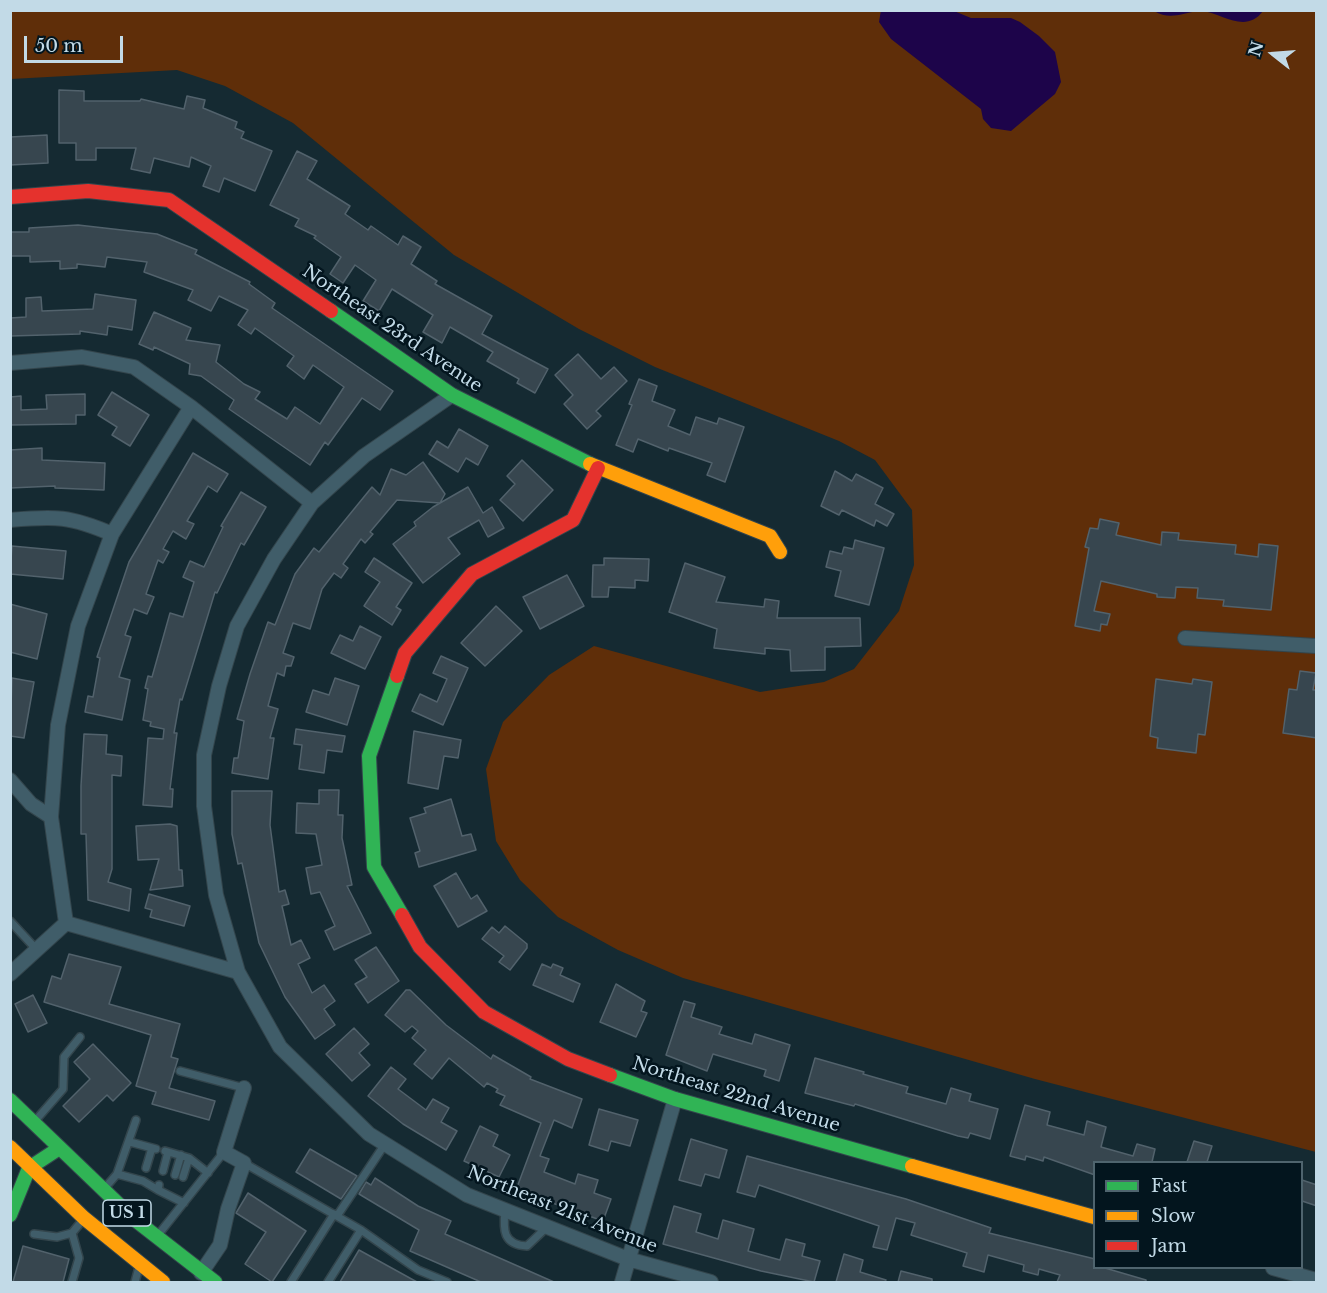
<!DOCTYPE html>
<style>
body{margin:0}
#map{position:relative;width:1327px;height:1293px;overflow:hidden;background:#152a32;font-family:"Libre Baskerville",serif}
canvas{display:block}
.frame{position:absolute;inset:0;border:12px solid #c2dae7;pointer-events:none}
.legend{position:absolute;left:1093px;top:1161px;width:210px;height:108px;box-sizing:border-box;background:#03151e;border:2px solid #4f646e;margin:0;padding:8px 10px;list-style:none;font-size:18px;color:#c2dae7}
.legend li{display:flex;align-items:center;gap:12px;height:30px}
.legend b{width:30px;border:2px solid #4f646e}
.north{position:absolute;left:1243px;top:24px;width:60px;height:60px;-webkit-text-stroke:4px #03151e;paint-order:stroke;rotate:287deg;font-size:16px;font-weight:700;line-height:24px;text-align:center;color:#c2dae7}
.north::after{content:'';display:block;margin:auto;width:21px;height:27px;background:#c2dae7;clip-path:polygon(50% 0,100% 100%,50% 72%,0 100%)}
.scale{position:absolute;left:24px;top:36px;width:99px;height:27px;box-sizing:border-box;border:3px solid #c2dae7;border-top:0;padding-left:8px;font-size:18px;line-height:21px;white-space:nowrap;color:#c2dae7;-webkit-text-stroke:4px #03151e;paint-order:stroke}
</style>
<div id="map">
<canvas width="1327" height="1293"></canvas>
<div class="frame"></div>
<ul class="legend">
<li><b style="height:8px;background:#30b455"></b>Fast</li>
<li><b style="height:8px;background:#ff9f0a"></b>Slow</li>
<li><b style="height:8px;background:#e5322d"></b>Jam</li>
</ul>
<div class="north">N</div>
<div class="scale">50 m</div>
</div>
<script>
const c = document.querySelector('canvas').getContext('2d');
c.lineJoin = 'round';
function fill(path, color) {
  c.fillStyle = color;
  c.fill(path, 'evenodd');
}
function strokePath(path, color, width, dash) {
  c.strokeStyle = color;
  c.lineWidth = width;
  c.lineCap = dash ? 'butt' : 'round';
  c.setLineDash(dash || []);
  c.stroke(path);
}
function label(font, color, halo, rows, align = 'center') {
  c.font = font + ' "Libre Baskerville",serif';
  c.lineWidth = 5;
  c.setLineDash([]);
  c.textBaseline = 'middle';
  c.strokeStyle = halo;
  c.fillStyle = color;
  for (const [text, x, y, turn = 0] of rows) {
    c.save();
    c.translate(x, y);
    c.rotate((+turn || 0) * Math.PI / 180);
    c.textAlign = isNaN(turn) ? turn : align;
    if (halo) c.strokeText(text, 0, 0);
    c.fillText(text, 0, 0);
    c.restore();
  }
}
fill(new Path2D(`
 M11,11H1316V1152L1035,1079L683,978L618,950L558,917L520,880L496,841L486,769L503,722L549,675L594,646L760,692L824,682L854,669L899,611L914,565L912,510L875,460L839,441L655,367L579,329L454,255L293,123L225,86L177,70L11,79Z`), '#5f2e09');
fill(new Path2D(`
 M881,10L954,11L971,18H1011L1020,22L1039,36L1055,52L1061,82L1055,94L1011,131L991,128L983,119L981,109L891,39L879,22Z
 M1154,11H1197C1181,14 1169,20 1154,11Z
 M1203,11H1263C1246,34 1223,14 1203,11Z`), '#1d044a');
const building = new Path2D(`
 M59,90L84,91V101H140L141,99L184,109L187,96L205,100L203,108L237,122L235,128L244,132L241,138L272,151L255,191L224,178L219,192L203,186L211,166L191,157L189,167L154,158L150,173L131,169L136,148H96V160H76V143H59Z
 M47,135L48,163L10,165V137Z
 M297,151L317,161L307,179L350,206L345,214L368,230L371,226L398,245L403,236L421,247L411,264L437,281L435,284L492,316L482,334L548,369L535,393L517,383L519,379L487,361L493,352L450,327L442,343L423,332L433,315L392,289L379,311L363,301L376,280L355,265L343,283L330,274L341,257L314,238L316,236L295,226L299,219L270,205Z
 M78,225L157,234L197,250L195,254L250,282L249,284L275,303L272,308L393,391L380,410L362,398L328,445L325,442L310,465L229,409L234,400L201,376L189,374L190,364L154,347L153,350L139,344L154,312L191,328L186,340L220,345L216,362L244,384L260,392L255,399L287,419L295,407L320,424L344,387L313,365L304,379L287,366L294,356L255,328L251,334L238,325L248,310L219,296L211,311L188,300L193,290L144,272L147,262L107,257L105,267L77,264V268L60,269V261L30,262V256H10V232H29V228Z
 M95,294L136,300L132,330L108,326L107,335L80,331V334L10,336V318L26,317V298L41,297L42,311L93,309Z
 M578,354L601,379L614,367L627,381L596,411L601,416L587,429L564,404L573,395L555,375Z
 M639,379L657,386L652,401L675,410L668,426L690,435L696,417L717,424L719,418L744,427L725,482L707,475L712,463L669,448L668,451L638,439L633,452L616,445L632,405L629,404Z
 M112,392L149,415L130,446L112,435L117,427L98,415Z
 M85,394V415H76V424L10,425V397L21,396V410L47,409L46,395Z
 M459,429L488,446L478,465L466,458L458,472L429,454L437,441L448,448Z
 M42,448V460L105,463L104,490L55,488V486L10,488V450Z
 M193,453L228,474L217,492L208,486L187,521L194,524L186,539L173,531L163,549L169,552L163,563L158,560L146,594L154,597L147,614L134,609L125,635L131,637L119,677L130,680L122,720L85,712L88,696L93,697L100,658L97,657L129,562Z
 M522,460L553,490L523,521L500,500L515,484L507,476Z
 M423,462L445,494L440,503L397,500L370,532L373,534L365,543L361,539L343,564L348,568L341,578L334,573L322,589L310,629L293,623L283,653L294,657L291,666H286L284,676L277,673L268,706L278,709L270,738H274L268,779L232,773L234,758H238L244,721L237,719L250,674L268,622L275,625L295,574L314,548L319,552L372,487L380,495L391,469L406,475Z
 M835,471L852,481L856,474L883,488L875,504L894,514L887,526L876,520L874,526L842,510L839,515L821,506Z
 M468,487L483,513L492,507L504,528L488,537L479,520L448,538L460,554L423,583L393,544L416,526L414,522L433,507Z
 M241,492L266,507L244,545L241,543L217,593L215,592L182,700L180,699L174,733H177L170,789H173L172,807L143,805L148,738L163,739L164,729L150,726L151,722L143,720L148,689L145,688L148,676L152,677L170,613L183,617L194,582L183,577L190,561L204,567L223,527L221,526Z
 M1100,519L1119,523L1116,535L1161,545L1162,532L1179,533L1178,540L1236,545L1235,554L1258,557L1259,544L1278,546L1271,610L1223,606L1224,600L1197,598L1198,588L1176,587L1175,598L1157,597V594L1101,581L1094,611L1110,614L1107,625L1101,624L1100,631L1075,626L1089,548L1085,547L1090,528L1098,529Z
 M855,540L884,548L869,605L835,596L841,571L826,567L830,551L842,554L844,547L853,549Z
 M12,546L66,551L63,579L10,574Z
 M374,558L412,583L396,607L401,610L392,625L364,606L380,582L365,572Z
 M604,558L649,559L648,581L635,580V588L609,587L608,597H592L593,565H604Z
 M685,563L725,577L716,602L764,607L765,599L779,601L777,618H860L861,646L825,647V670L791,671L790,650L765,648V654L714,648L717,629L669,612Z
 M567,575L584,606L540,629L523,597Z
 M10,604L47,614L37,659L10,652Z
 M496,606L522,631L485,666L461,643Z
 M360,626L381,637L365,669L331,653L340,635L353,641Z
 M441,656L468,668L443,725L412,711L420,694L437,702L447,679L433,673Z
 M1300,671L1316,673L1313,690H1317V738L1283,733L1289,689L1297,690Z
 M12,678L34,682L24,738L10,736Z
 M335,678L359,686L347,725L306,712L313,690L329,695Z
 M1156,679L1192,684L1193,679L1212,682L1205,735L1198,734L1196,753L1157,748L1158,738L1150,736Z
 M296,729L345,736L342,752L327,750L324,773L299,769L302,745L294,744Z
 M414,731L461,740L458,758L444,756L438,789L408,783Z
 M84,734L107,735L106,754L122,756L121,776L112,775V869L108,882L131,889L129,911L88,900L86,834H81V786Z
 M319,790H339L338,815H343L342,838L352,885L347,886L371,933L334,950L325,931L335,926L320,892L311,894L306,868L322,865L316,834L296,833L297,803L319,804Z
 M232,791H272L270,825L279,892L285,890L289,904L282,906L291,945L301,940L310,958L298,964L312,993L324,985L335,1001L324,1009L335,1025L315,1039L285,997L259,943L242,863L238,864L232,834Z
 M451,799L462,836L471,834L476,850L419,867L415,853L420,851L410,818L426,813L424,808Z
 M170,824L177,826L179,870H182L183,886L150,890L159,859L138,860L136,826Z
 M456,873L471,899L477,895L487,911L458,927L434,886Z
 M149,894L190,906L184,926L150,917L152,910L145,908Z
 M505,926L527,944V948L510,970L499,962L504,956L482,939L492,927L499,933Z
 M376,947L399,981L368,1003L355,984L367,977L355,960Z
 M69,954L121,967L109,1004L180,1024L171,1057L178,1059L169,1088L215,1101L209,1120L152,1104L156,1092L136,1086L151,1035L44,1002L52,976L61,979Z
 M542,964L551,968L553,964L563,968L560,975L580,984L573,1002L533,985Z
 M616,984L645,1001L641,1011L647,1013L636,1037L600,1022Z
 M406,990H410L446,1025L491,1059L493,1055L531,1077L530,1079L582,1099L572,1128L554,1120L540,1156L549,1159L544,1172L575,1184L578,1174L598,1180L594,1193L611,1199L603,1221L516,1190L541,1123L500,1105L505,1096L496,1092L498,1089L487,1083L484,1087L449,1058L432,1079L414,1064L426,1050L412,1038L418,1031L412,1026L405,1032L385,1015Z
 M33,995L47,1023L28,1032L15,1004Z
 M684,1001L695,1004L691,1017L722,1027L719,1034L752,1044L755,1034L790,1045L779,1081L764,1076L766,1070L713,1054L707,1071L666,1055Z
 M354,1028L369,1044L359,1053L370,1065L352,1081L326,1054Z
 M93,1044L131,1083L113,1101L107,1095L79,1122L63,1106L90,1079L74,1062Z
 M815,1058L864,1072L863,1074L908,1087L906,1093L946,1104L951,1088L971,1094L969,1101L998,1109L990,1139L970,1133L968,1138L958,1136L855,1104L854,1106L805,1093Z
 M391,1067L406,1079L398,1089L426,1110L433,1099L449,1108L441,1122L457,1131L446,1150L403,1124L368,1096Z
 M1025,1105L1050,1112L1047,1125L1084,1135L1087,1121L1106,1127L1101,1147L1133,1156L1137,1144L1155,1149L1152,1162H1095V1175L1044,1157L1043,1161L1026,1156L1025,1160L1010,1156Z
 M599,1109L638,1120L630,1146L611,1141L608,1151L589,1145Z
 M480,1126L498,1135L493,1146L510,1155L499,1177L464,1161Z
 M691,1139L727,1150L719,1178L705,1174L701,1186L679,1180Z
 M1194,1141L1212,1146L1207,1162H1187Z
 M310,1149L357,1176L341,1199L296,1172Z
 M747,1156L906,1199L991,1228L989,1233L1095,1259V1268H1105L1146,1280V1282H1057L1060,1275L1039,1269L1038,1275L1023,1271L1024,1265L988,1255L984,1272L963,1266L967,1253L911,1235L915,1223L896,1218L887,1250L873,1247L879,1226L759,1185L755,1197L737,1192Z
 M375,1178L418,1206L451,1221L445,1234L554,1282H481L410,1251L419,1230L359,1194L366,1182L371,1185Z
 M1302,1180L1317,1185V1206L1302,1201Z
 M248,1193L306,1231L272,1282L245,1264L266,1232L236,1213Z
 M674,1206L701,1214L696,1232L718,1239L723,1220L754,1229L748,1251L780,1260L786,1239L805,1244L802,1256L820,1261L814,1282L761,1271L663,1244Z
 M23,1246L69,1259L63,1282H13Z
 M359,1250L417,1282H340Z
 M844,1254L863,1260L860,1272L886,1280L885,1282H836Z
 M901,1271L932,1279V1282H898Z`);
fill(building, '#37464f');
strokePath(building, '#52626c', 1.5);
const lane = new Path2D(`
 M10,921L37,950
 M180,1071L244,1088
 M35,1121L63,1089L64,1057L80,1037
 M130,1142L156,1149
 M165,1151L189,1158L208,1173
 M244,1163L361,1230L418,1270L447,1282
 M146,1168L152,1148
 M163,1171L168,1152
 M117,1174L143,1181L158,1190
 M175,1175L181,1155
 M183,1177L189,1158
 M159,1185L158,1190L184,1203
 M104,1189L117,1174L136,1120
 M505,1210C503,1230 503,1245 527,1246L547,1227
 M337,1216L385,1144
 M34,1234L57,1237L72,1233
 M158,1235L224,1152
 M72,1282L79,1258L72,1233L81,1222
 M135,1282L139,1267
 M291,1282L334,1214
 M328,1282L361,1230`);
const street = new Path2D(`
 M10,363L82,357L134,367L191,407L312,503
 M10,520C56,516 70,516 112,534
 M1185,638L1316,646
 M10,780L31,804L51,817
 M66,923L238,972L280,1047L369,1134L467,1195L628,1259L711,1282
 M66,923L51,817L58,725L78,626L112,534L191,407
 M238,972L216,895L204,806V755L219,686L237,626L274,559L312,503L364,456L452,395
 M10,974L66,923
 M1273,1268L1316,1280
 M201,1273L220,1245L228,1209L244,1163L224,1152L244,1088
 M622,1282L675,1099`);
const fast = new Path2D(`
 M331,311L452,395L590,464
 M397,676L369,756L374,867L402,915
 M610,1075L675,1099L912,1166
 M10,1100L134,1219L215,1282
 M10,1215L29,1168L58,1149`);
const slow = new Path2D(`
 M590,464L770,536L780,552
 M10,1147L84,1218L163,1282
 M912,1166L1094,1217`);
const jam = new Path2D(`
 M10,197L88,191L169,200L331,311
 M397,676L405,653L472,574L573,520L598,468
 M402,915L420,947L484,1012L568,1059L610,1075`);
strokePath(lane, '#33454c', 10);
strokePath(street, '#33454c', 16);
strokePath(fast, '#33454c', 16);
strokePath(slow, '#33454c', 16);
strokePath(jam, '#33454c', 16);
strokePath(lane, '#405d69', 7);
strokePath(street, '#405d69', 14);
strokePath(fast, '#30b455', 14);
strokePath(slow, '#ff9f0a', 14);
strokePath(jam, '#e5322d', 14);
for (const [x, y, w] of [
 [127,1213,48]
]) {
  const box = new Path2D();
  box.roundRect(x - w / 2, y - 13, w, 26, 4.5);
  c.fillStyle = '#03151e';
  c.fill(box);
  strokePath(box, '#c2dae7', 1.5);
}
label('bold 16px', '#c2dae7', null, [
 ["US 1",127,1213]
]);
label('18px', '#c2dae7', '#03151e', [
 ["Northeast 23rd Avenue",392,329,34],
 ["Northeast 22nd Avenue",736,1095,17],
 ["Northeast 21st Avenue",562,1210,22]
]);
</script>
